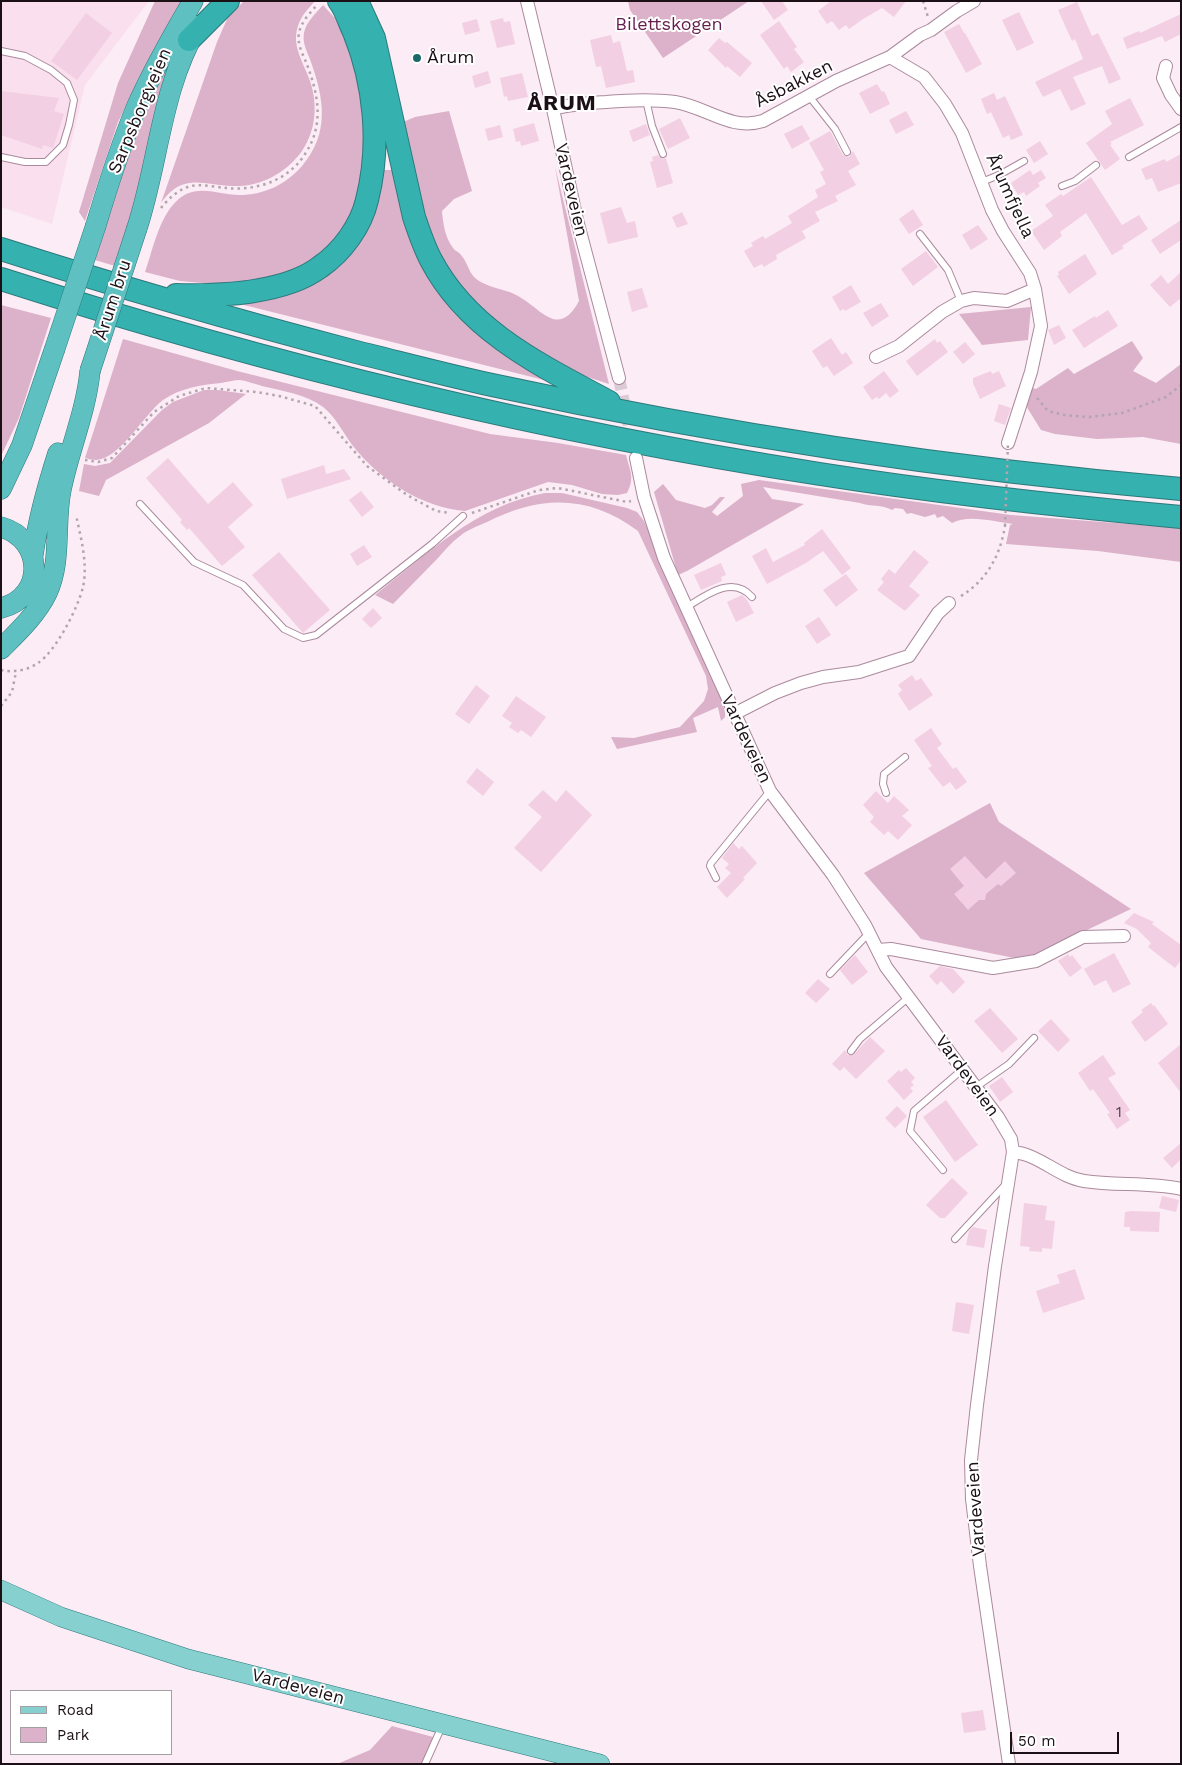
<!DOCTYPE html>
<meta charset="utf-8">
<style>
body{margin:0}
#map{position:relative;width:1182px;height:1765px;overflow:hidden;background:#fbecf5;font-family:"Work Sans",sans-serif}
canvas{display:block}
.frame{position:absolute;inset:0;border:2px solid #1c1017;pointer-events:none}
.legend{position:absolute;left:10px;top:1690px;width:162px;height:65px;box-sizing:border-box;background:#fff;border:1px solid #a49fa2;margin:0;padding:6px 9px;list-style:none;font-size:15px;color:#1c1017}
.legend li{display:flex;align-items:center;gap:10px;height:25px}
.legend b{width:25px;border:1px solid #a49fa2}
.scale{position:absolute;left:1010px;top:1732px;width:109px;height:22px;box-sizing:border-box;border:2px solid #1c1017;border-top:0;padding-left:6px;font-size:15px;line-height:18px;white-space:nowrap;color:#1c1017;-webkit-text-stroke:4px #fff;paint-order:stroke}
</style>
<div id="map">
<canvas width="1182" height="1765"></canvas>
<div class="frame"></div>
<ul class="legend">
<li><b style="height:6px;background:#86d0d0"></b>Road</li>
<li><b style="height:14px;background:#dcb1ca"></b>Park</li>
</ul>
<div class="scale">50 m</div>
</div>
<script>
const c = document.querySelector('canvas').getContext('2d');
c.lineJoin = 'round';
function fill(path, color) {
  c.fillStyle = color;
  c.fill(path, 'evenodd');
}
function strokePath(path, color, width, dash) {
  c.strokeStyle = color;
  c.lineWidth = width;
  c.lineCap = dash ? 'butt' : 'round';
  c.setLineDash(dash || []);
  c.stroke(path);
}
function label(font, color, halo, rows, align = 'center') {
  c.font = font + ' "Work Sans",sans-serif';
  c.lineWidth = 4;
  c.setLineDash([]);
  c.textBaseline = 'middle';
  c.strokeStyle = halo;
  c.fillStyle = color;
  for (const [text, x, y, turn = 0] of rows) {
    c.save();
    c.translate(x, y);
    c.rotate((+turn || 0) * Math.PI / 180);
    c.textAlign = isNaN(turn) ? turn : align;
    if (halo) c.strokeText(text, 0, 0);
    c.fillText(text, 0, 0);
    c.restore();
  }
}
fill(new Path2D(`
 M1,1H149L85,85L52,224L1,207Z`), '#fadfee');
fill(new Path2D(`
 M155,1H184L150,59L118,122L85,221L79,212L118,83Z
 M244,1H315C308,9 301,16 298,26C291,46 304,63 310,81C318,105 316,130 302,151C286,173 261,187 233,186C202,185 183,172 161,203L217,42L228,17Z
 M628,1H749L663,58L630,10Z
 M323,5L343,27L348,36L366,123L358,204L335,242L311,262L270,280L214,284L180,281L145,272C152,252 158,223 172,206C192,181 213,194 239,195C264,195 285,185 302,166C330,133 324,99 311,62C308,53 302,44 304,33C306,22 316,13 323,5Z
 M181,31L146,170L115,266L95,260L139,122Z
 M449,111L472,191L454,199L442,211C443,224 445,237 453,248C455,251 459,252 461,255C471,267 467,276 485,284C496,289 508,290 518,296C542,309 558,339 579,301L555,167L609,384L572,372L495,326L453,283L432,248L403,122L415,117Z
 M381,170H399L418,248L552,382L228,301L314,281Z
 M1,305L51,318L19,418L1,456Z
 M1031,307L1028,340L982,345L959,314Z
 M123,339L237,371L490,434L558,443L626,455C630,471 635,478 627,493L618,495L602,494L572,485L548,482L465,511C421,507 380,480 353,446C343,433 336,417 323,407C306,394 282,391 262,386C255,384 247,381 240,380C234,380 227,382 221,383C201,385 180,388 163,400C144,414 120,459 96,460C93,460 89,459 85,458Z
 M1132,341L1143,358L1133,371L1156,383L1181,364V444L1143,437L1097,439L1055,434L1041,430L1028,409L1024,399L1029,387L1036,389L1068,368L1074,374Z
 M204,390H218L246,394L209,423L106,480L99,496L79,491L84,464L95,466L110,463L162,410L173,402Z
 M759,480L1011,515L1181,528V562L1098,551L1006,544L1010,525L1013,524C995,522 969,514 952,523L943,516L937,518L935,514L925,517L911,513L907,514L903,509L895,508L892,510C882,504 871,507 860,503L763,487L772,499L804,504L687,571L678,575L654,492L663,484L676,500L705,508L712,505L720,497H725L712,512L717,516L743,496L741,484Z
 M545,493H562L627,508L637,512L644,521L709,665L725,711V717L721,721L718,707L693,718L697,732L617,749L611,737L634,738L680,727L704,701L708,689L706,676L638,531C589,494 540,495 487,522C478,526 467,530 460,536C452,542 445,550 438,558C423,573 408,589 393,604L375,595C427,554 477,505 545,493Z
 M990,803L999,822L1131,909L1024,960L921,939L864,873Z
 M392,1726L437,1738L425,1764H337L370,1750Z`), '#dcb1ca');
fill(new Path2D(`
 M761,1H782L788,10L774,20Z
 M831,1H906L894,17L882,8L863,19L849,29L846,25L839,30L832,21L827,24L818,11Z
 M1077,2L1092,36L1098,33L1121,79L1109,84L1102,66L1073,77L1086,104L1071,111L1060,89L1043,97L1035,82L1083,59L1075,39L1072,41L1058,10Z
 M1019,12L1034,43L1017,51L1002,20Z
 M86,13L112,33L77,80L51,61Z
 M1181,14V34L1165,42L1162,36L1127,49L1123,38L1139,31L1140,33Z
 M503,18L504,22L510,21L515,44L497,48L490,21Z
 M477,19L480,31L465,35L462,23Z
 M779,21L797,47L794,49L804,62L791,72L787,66L784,69L760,35Z
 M959,24L964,33H965L982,64L966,73L944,32Z
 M611,35L613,43L620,41L627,71L633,70L635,82L606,88L601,66L596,67L590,40Z
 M719,38L725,43L727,42L752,63L740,77L727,66L726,68L708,50Z
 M488,71L491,83L475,88L472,76Z
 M522,73L528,97L508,101L507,96L504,97L500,78Z
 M877,84L882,92L884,91L890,104L870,114L859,93Z
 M1,91L59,98L54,111L64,114L53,148L43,145L42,149L1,135Z
 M994,93L997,100L1005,96L1023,135L1011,140L1009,135L1003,138L991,112L987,114L981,99Z
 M1130,98L1144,125L1110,142L1112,144L1110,145L1120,159L1105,170L1086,143L1112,124L1105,111Z
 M906,111L914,125L896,134L889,120Z
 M680,118L690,138L668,149L659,129Z
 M534,123L539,141L521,146L520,141L516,142L513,129Z
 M646,124L650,135L633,142L629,131Z
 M500,125L503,137L488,141L485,129Z
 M802,125L810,139L792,149L784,134Z
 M830,131L843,155L849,157L853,151L860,164L848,171L856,185L835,196L838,201L815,212L820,221L802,231L806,238L776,255L777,259L764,267L762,264L754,268L744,251L753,246L751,243L763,236L765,239L792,223L788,216L818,197L815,190L826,184L820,172L824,170L809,143Z
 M1040,141L1048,154L1034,163L1026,150Z
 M1181,154V183L1158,192L1152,178L1146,180L1141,169L1165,159L1166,162Z
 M658,155L662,159L666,158L673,183L657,188L650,162L653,161L652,157Z
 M1030,170L1033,175L1041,170L1046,178L1038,183L1040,186L1026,196L1024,192L1018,195L1011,183Z
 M1091,177L1122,225L1139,215L1148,229L1122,246L1124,248L1112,255L1086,213L1060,232L1062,236L1044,250L1031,231L1053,216L1045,205L1061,194L1063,196Z
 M621,207L627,223L635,221L638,237L608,244L600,213Z
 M913,209L923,225L909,234L899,219Z
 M682,212L688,224L677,228L672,217Z
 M1181,220V240L1160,254L1151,240Z
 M978,225L988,239L971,250L962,235Z
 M926,251L938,267L913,286L901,269Z
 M1085,254L1097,274L1069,294L1057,276L1059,275L1058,272Z
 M1181,272V298L1170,307L1150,285L1161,275L1168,284Z
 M851,285L861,302L845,311L844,309L840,311L832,297Z
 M642,288L648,307L632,312L627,292Z
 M881,303L889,316L872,327L863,313Z
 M1108,310L1118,326L1084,348L1072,330L1095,316L1096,318Z
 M1059,325L1066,338L1054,345L1048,330Z
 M831,338L842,355L846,352L853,363L834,376L827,366L823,368L812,351Z
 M935,339L937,343L940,341L948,352L917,376L906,361Z
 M965,342L975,354L963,364L953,352Z
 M884,371L899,391L890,398L886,393L879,399L877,397L872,400L863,387Z
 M991,371L992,374L999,371L1006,386L980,399L973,383V378Z
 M999,404L1011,408L1005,425L994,421Z
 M168,458L208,504L233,482L253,505L228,527L245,547L222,566L189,528L187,530L180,522L182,520L146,478Z
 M324,465L326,474L344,469L351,479L287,499L281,479Z
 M361,491L374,507L362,517L349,500Z
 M822,529L851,568L842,575L823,551L806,563L767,584L752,556L766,548L773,562L805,545L804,543Z
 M364,545L372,557L357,566L350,554Z
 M914,550L929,562L909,586L920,595L905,611L877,590L884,582L881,579L889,569L895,574Z
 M279,552L330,610L303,633L252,575Z
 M721,563L726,575L721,577L722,581L701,590L694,575Z
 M846,574L858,590L836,607L823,590Z
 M742,595L747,600L754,613L736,622L727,602Z
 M373,608L382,618L371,628L362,619Z
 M819,617L831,635L817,644L805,626Z
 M912,675L916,681L921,678L933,695L909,711L898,694L902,690L898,685Z
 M476,685L490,696L469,724L455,714Z
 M516,696L546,717L531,737L521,730L518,733L509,727L512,723L502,716Z
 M931,728L942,744L937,748L953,769L956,767L967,782L956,790L950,782L943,787L928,768L932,766L914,740Z
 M477,768L494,782L483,796L466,782Z
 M543,790L556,802L566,790L592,815L541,872L514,848L542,817L528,805Z
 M876,791L888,803L894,796L909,810L902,816L912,825L898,840L888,831L884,835L870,822L874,817L863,805Z
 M733,843L739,849L742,846L757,863L743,878L745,879L727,898L717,887L731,873L725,868L729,864L722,858Z
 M965,856L986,879L1005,861L1016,873L1001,886L998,884L986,894L985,900H979L968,910L954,894L964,886L950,869Z
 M1134,913L1154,922L1152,924L1181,945V960L1175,968L1148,947L1151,943L1137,929L1124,923Z
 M1114,953L1131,984L1113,993L1106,980L1094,986L1084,969Z
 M1068,954L1070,957L1072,955L1082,968L1070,977L1058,961Z
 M855,955L868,972L852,985L840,970Z
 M940,966L953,969L965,982L953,994L941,981L937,985L929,976Z
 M818,979L830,989L816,1003L805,993Z
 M1151,1003L1153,1006L1154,1005L1168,1024L1145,1042L1131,1022L1143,1012L1141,1010Z
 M990,1008L1018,1039L1002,1053L974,1021Z
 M1051,1019L1070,1040L1058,1052L1038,1031Z
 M870,1037L885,1051L856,1079L844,1067L840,1071L832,1064L845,1050L848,1055H853Z
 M1181,1044V1093L1158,1063Z
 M1103,1055L1116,1074L1108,1078L1130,1110L1125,1113L1130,1120L1117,1129L1107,1114L1110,1113L1093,1089L1090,1091L1078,1073Z
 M906,1068L915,1078L911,1082L914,1085L910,1088L913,1091L904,1100L887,1081L899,1070L901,1072Z
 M1002,1077L1013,1092L1000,1102L989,1086Z
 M946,1100L978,1145L955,1162L923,1117Z
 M897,1106L907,1116L895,1128L885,1118Z
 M1181,1143V1159L1172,1168L1163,1158Z
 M952,1178L968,1193L945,1218H940L926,1205Z
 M1162,1196L1179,1200L1176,1212L1159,1208Z
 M1024,1203L1047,1206L1045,1220L1055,1221L1052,1249L1042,1248V1252L1029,1251L1030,1247L1020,1246Z
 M1131,1211L1160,1212L1159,1232L1130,1231V1227H1124L1125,1212Z
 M973,1227L987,1230L984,1248L966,1245L969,1231Z
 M1075,1269L1085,1299L1043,1313L1036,1291L1060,1283L1057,1275Z
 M956,1302L974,1305L969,1334L952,1331Z
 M983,1710L986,1730L964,1733L961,1713Z`), '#f3cfe3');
strokePath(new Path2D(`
 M619,378L633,446`), '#dacbd4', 12, [12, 6]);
const service = new Path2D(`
 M1,51L25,56L51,70L67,83L74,100L69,125L63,145L46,162H25L1,157
 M809,96L835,129L847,152
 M646,100L652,126L663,154
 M1129,157L1181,127
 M982,182L1001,174L1024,161
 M1062,186L1075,181L1096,165
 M920,234L948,270L961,301
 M140,504L194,562L243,585L284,629L303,638L316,635L432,544L463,516
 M687,607C707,594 733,575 752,597
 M886,793L883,784L884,774L905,757
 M716,878L710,866L711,863L770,791
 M830,974L869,933
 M851,1051L860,1039L909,997
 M976,1087L1009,1064L1034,1038
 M943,1170L910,1131L914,1111L963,1069
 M955,1239L1006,1184
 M425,1764L442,1726`);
const minor = new Path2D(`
 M527,1L553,109L577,220L619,378
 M1166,66L1163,78L1171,95L1181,109
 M553,109C571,104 588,103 606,102C629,100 652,99 675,102C707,107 730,131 763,121L836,81L890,57L920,35L931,30L957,11L974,1
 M876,357L899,346L942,312L961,301L974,298L1007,301L1035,289L1030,273L1003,231L992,210L962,133L945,104L924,77L890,57
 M1008,443L1031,372L1041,326L1035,289
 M636,458L644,497L664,558L770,791L833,875L865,925L886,967L998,1117L1011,1139L1013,1152L995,1266L977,1405L971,1460L972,1499L980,1566L1009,1764
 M734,714L775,693L801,683L823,677L859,672L909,656L938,613L949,603
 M878,950L891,949L993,968L1036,961L1083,937L1124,936
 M1013,1152C1039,1154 1058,1177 1084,1181C1116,1186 1149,1182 1181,1189`);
const primary = new Path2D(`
 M1,1590L61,1617L188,1659L600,1764`);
const trunk = new Path2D(`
 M96,225C108,185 121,144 137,106C153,70 173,35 193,1
 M137,228C159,161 161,88 198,26
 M1,489L22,445L54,351
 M1,527C44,539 46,597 1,608
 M33,555C38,520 47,487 58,453
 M1,649C18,632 37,614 47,593C62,561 54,524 61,490C69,450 86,412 90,371`);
const motorway = new Path2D(`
 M357,1L374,38L414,217C419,232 424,247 431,260C468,331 542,366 609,402
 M189,40L228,1
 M1,249C119,287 237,321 356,352C401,363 446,375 492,385C719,434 949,469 1181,489
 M1,279C269,365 542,431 820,474C940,493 1060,506 1181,517
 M176,295C220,296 284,294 320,267C342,252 361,226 367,200C381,145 375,84 354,32C349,22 346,10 339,1`);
strokePath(service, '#ab8a9d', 8);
strokePath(minor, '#ab8a9d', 14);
strokePath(primary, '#2c797a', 20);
strokePath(trunk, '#2c797a', 21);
strokePath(motorway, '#2c797a', 24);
strokePath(new Path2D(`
 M923,1L928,17
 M161,208C169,198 179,189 191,186C202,184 215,187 226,188C256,191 288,181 305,154C325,124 318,93 306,62C302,53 297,43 299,33C301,22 310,13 317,5
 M1037,398L1048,411L1064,415L1089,417L1122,413L1166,397L1181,385
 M85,460L98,462L112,458L154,412L179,396L206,388L257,392L279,396L315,406L367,466L407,495L436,511L450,513
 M472,513L539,490L558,488L627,502L631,501
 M961,596C987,580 1000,556 1005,526
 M1,670C13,673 28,670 38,663C56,651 78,608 83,587C88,564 81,538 76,515
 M1,706L12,692L16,672`), '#b3a5ad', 2.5, [2.5, 4]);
strokePath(service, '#fff', 6);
strokePath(minor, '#fff', 12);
strokePath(primary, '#86d0d0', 19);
strokePath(trunk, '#5ec0c0', 20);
strokePath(motorway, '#35b1b0', 22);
const trunkBridge = new Path2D(`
 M54,351L96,225
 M90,371L137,228`);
strokePath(trunkBridge, '#2c797a', 21, []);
strokePath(new Path2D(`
 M1005,526L1008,443`), '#b3a5ad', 2.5, [2.5, 4]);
strokePath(trunkBridge, '#5ec0c0', 20);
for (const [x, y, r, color] of [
 [417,58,5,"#1b6868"]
]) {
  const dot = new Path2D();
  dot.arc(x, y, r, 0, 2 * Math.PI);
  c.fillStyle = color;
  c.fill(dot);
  strokePath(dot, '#fff', 2);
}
label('15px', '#52404a', null, [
 ["1",1119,1113]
]);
label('18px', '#651e4d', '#fff', [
 ["Bilettskogen",669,25]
]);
label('18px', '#1c1017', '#fff', [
 ["Årum",427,58]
], 'left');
label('18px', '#1c1017', '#fff', [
 ["Åsbakken",794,84,-27],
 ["Sarpsborgveien",140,111,-67],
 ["Vardeveien",571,190,77],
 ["Årumfjella",1010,196,65],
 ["Årum bru",113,300,-72],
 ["Vardeveien",746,739,65],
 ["Vardeveien",967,1076,54],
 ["Vardeveien",976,1509,-94],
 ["Vardeveien",298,1687,15]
]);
c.letterSpacing = '1px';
label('bold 22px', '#1c1017', '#fff', [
 ["ÅRUM",562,104]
]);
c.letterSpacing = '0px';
</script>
